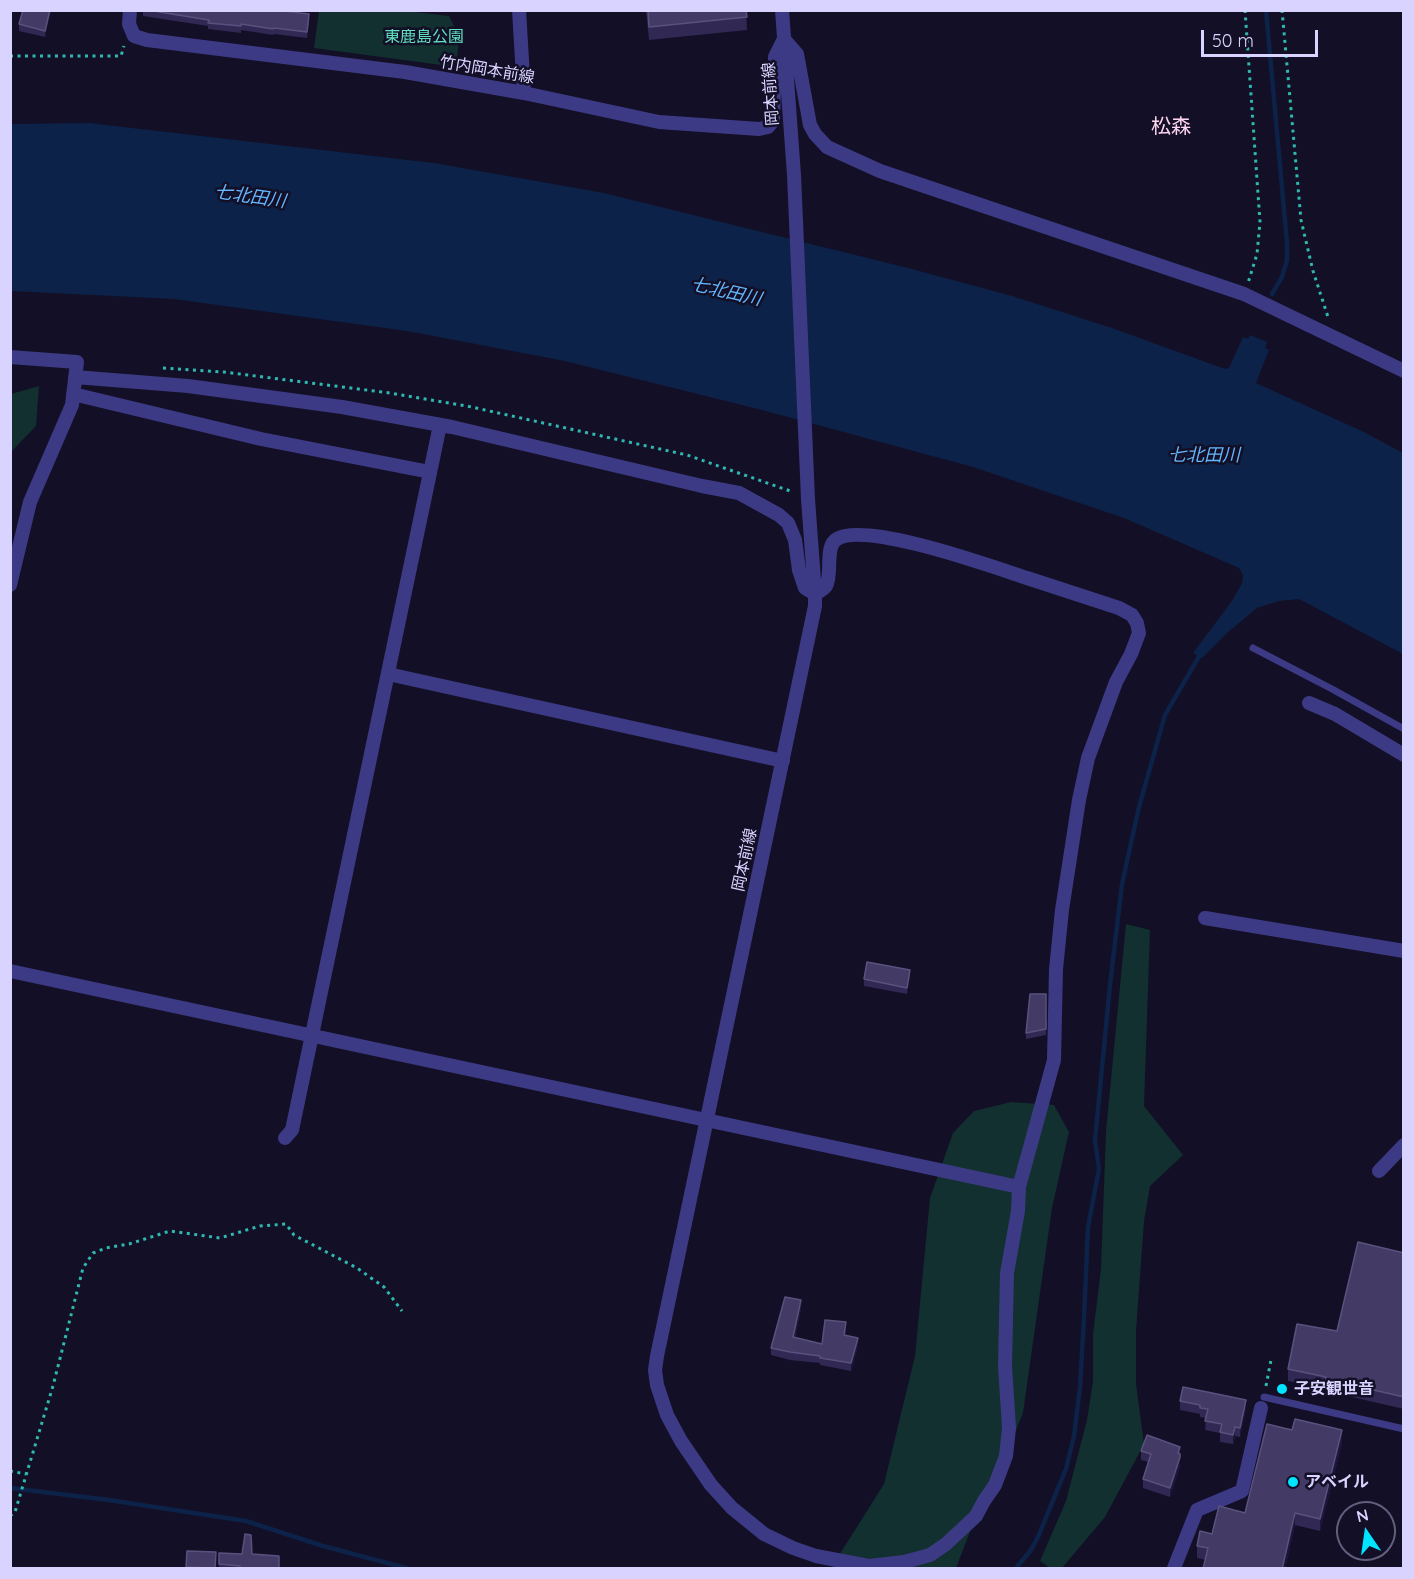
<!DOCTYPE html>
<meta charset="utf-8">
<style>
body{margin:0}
#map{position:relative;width:1414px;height:1579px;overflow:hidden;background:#130f26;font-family:Quicksand,sans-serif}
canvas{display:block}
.frame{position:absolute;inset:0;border:12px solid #d9d4ff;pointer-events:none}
.north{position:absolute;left:1336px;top:1501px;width:60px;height:60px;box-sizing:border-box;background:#130f26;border:2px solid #625e7d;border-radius:50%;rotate:347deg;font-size:16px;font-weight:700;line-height:24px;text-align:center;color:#d9d4ff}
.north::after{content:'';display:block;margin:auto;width:21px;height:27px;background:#00e5ff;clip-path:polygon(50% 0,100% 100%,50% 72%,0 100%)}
.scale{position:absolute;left:1201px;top:30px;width:117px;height:27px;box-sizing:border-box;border:3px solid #d9d4ff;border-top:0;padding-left:8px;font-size:18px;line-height:21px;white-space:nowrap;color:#d9d4ff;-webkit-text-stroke:4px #130f26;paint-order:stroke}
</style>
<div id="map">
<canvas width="1414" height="1579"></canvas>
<div class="frame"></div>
<div class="north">N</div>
<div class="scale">50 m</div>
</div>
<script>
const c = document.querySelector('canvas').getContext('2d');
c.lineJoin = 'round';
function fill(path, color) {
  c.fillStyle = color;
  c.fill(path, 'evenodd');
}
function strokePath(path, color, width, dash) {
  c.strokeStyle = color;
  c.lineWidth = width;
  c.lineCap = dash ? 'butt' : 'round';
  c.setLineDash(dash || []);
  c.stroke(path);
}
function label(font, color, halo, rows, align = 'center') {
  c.font = font + ' Quicksand,"Noto Sans JP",sans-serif';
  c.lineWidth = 5;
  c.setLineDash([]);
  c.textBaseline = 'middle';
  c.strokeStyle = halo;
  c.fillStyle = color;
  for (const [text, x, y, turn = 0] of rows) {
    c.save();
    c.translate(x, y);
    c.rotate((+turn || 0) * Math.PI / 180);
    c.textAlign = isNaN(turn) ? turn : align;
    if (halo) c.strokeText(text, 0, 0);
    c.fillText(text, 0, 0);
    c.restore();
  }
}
fill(new Path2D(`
 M407,11L449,16L457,32L459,40L456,67L314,48L319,11Z
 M39,386L36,426L11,452V394Z
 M1126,924L1150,930L1144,1106L1183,1155L1150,1186L1144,1221L1136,1331V1384L1144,1444L1105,1517L1062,1568H1050L1040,1561L1066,1501L1087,1420L1093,1381V1334L1101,1269L1106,1131Z
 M1011,1102L1054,1105L1069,1132L1052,1208L1023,1413L990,1494L976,1516L956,1568H831L884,1484L915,1356L930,1198L953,1133L974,1111Z`), '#12302f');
fill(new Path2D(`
 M89,123L434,163L604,193L912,269L1012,296L1112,328L1225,369L1229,368L1243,337L1248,339L1250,335L1267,342L1265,348L1269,350L1256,383L1364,432L1403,453V654L1299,599L1279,601L1257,608L1227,633L1202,658L1193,653L1232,601L1242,583L1243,575L1239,568L1124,518L973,467L762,410L565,361L407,331L174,299L11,291L10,124Z`), '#0c2248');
strokePath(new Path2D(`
 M1266,10L1287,243V260L1282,277L1272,294
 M10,1488L109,1500L246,1521L323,1546L406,1568
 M1016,1568L1031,1550L1038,1537L1066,1469L1074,1436L1080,1387L1084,1318L1088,1227L1099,1169L1095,1140L1110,985L1122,884L1139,807L1165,715L1201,653`), '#0c2248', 4.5);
strokePath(new Path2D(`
 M1245,10L1260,222L1257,254L1248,283
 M1282,10L1301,220L1313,271L1329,320
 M10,56H121L124,46
 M163,368L224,372L390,393L467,406L687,455L793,492
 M1266,1386L1271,1360
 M10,1471L26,1474
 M10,1516L15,1512L53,1386L83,1268L93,1253L106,1248L129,1244L170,1231L220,1238L260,1226L286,1224L294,1235L357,1268L384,1287L402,1311`), '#2fb8b0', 3, [3, 4.5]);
strokePath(new Path2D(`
 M1253,648L1332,689L1404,729
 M1264,1397L1404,1429`), '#3d3a85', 7);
strokePath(new Path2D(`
 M130,10L129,24L134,36L147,40L405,72L524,93L659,122L759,129L768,127L773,121L775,57L784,39L797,54L810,125L815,134L827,147L880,171L1244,294L1404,371
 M519,10L524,93
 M10,357L77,362L72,405L30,502L10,585
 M75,377L188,386L342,407L452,427L702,486L739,493L779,515L788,523L795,540L799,570L805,588L815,594C818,592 823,590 826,586C833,574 824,546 837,539C866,521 993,567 1027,578C1058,588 1088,598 1119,608L1132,615L1137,623L1139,633L1131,654L1116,682L1088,758L1079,800L1062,910L1056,969L1054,1060L1019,1187L1018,1211L1007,1273L1005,1366L1009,1428L1006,1456L995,1485L984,1501L976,1516L946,1544L930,1555L904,1562L869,1566L816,1556L793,1548L764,1534L732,1508L711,1485L681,1441L667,1415L657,1385L655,1370L657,1356L815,606V594L808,499L794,175L782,10
 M73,394L261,439L430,472
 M388,674L783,761
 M1309,703L1335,714L1404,755
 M1205,918L1404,951
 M10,971L1019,1187
 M285,1138L292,1130L440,425
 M1379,1171L1404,1145
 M1174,1568L1197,1510L1242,1491L1261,1408`), '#3d3a85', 14);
fill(new Path2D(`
 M50,10L45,37L19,31V24Z
 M143,10H276L309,20L307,38L274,34L273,35L241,30V33L208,29V26L143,16Z
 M646,10H746L747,30L649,40Z
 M910,976L907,994L864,986V979Z
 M1046,994V1035L1026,1039V1033Z
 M1404,1253V1409L1326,1391V1389L1288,1381V1369L1337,1331Z
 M801,1308L795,1338L822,1344L846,1330L845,1335L858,1346L851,1371L820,1365V1363L790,1360L771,1355V1348Z
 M1180,1401L1246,1409L1240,1437L1235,1436L1233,1444L1220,1442V1433L1205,1430L1206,1418L1200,1417V1414L1180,1410Z
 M1342,1443L1320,1531L1295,1525L1285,1569H1203L1206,1560L1197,1558V1546L1212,1534L1245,1513Z
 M1180,1447V1466L1170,1497L1143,1488V1479L1148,1462L1141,1460V1451Z
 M187,1551L216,1559L215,1569H186Z
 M219,1553L252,1554L279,1569H219Z`), '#312854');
fill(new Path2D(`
 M50,10V14L45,37V31Z
 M910,970V976L907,994V988Z
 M801,1300V1308L793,1345V1337Z
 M858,1338V1346L851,1371V1363Z
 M1246,1400V1409L1240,1437V1428Z
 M1235,1427V1436L1233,1444V1435Z
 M1342,1430V1443L1320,1531V1519Z
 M1180,1447V1466L1170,1497V1488Z
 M1295,1513V1525L1285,1569H1282Z`), '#1d163a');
const building = new Path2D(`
 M23,10H50L45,31L19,24Z
 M147,10H276L309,14L307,32L274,28L273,29L241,24V26L208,23L209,20Z
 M648,10H746L747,17L649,27Z
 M867,962L910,970L907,988L864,979Z
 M1030,994H1046V1029L1026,1033Z
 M1358,1242L1404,1253V1397L1326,1379V1377L1288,1369L1297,1324L1337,1331Z
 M785,1297L801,1300L793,1337L822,1344L825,1320L846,1322L844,1335L858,1338L851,1363L820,1358V1356L790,1352L771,1348Z
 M1183,1387L1246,1400L1240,1428L1235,1427L1233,1435L1220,1432L1222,1424L1205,1421L1208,1409L1200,1408V1405L1180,1401Z
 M1295,1419L1342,1430L1320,1519L1295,1513L1282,1569H1203L1208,1548L1197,1546L1200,1531L1212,1534L1219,1506L1245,1513L1267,1424L1292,1430Z
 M1147,1435L1180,1447L1178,1453L1180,1454V1457L1170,1488L1143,1479L1151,1454L1141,1451Z
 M245,1534L251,1535L252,1554L279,1556V1569L252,1568L253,1569H240V1566L219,1564V1553L242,1554Z
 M187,1551L216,1552L215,1568L186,1567Z`);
fill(building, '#433a66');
strokePath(building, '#5a527e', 1.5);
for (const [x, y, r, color] of [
 [1282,1389,6,"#00e5ff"],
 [1293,1482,6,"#00e5ff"]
]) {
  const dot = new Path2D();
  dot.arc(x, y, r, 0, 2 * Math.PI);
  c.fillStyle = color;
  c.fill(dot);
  strokePath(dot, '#130f26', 2);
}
label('16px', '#5fe0c0', '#130f26', [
 ["東鹿島公園",424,37]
]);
label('16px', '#d9d4ff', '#130f26', [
 ["竹内岡本前線",487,70,10],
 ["岡本前線",771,94,-94],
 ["岡本前線",745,860,-78]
]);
label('bold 16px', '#d9d4ff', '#130f26', [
 ["子安観世音",1294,1389],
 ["アベイル",1305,1482]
], 'left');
label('italic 18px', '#62b6ff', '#130f26', [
 ["七北田川",250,197,8],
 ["七北田川",726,292,13],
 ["七北田川",1204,456]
]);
label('20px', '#ffd6f0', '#130f26', [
 ["松森",1171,127]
]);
</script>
